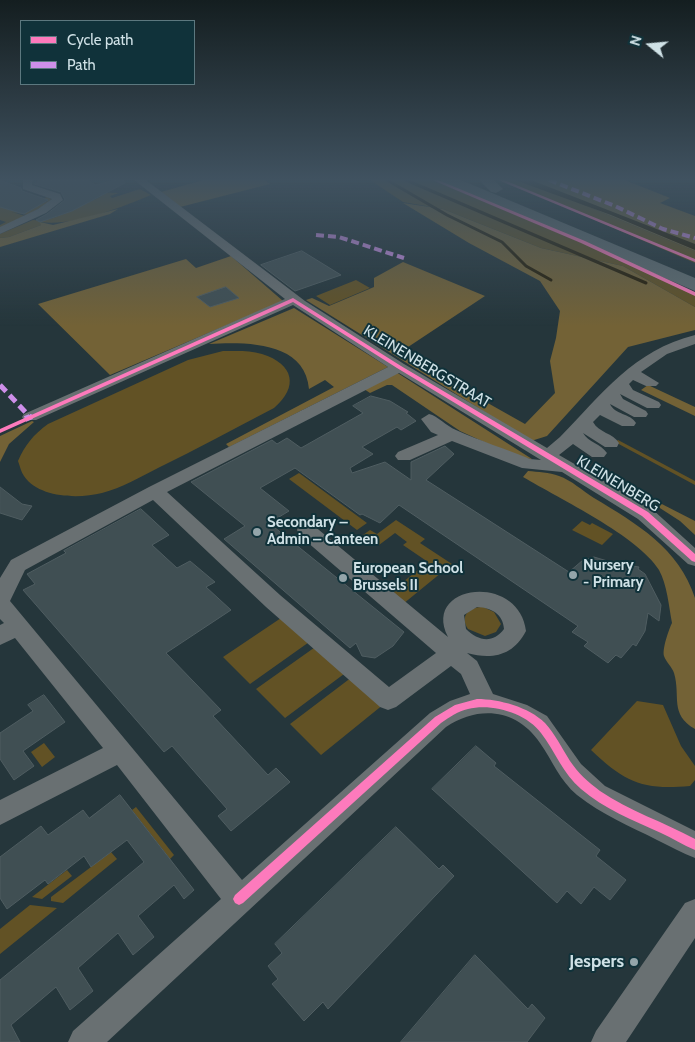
<!DOCTYPE html>
<meta charset="utf-8">
<style>
body{margin:0}
#map{position:relative;width:695px;height:1042px;overflow:hidden;background:#25363b;font-family:Cabin,sans-serif}
canvas{display:block}
.legend{position:absolute;left:20px;top:20px;width:175px;height:65px;box-sizing:border-box;background:#10323a;border:1px solid #5c787f;margin:0;padding:6px 9px;list-style:none;font-size:15px;color:#cfe1e6}
.legend li{display:flex;align-items:center;gap:10px;height:25px}
.legend b{width:25px;border:1px solid #5c787f}
.north{position:absolute;left:625px;top:20px;width:50px;height:50px;-webkit-text-stroke:4px #10323a;paint-order:stroke;rotate:287deg;font-size:14px;font-weight:700;line-height:20px;text-align:center;color:#cfe1e6}
.north::after{content:'';display:block;margin:auto;width:18px;height:22px;background:#cfe1e6;clip-path:polygon(50% 0,100% 100%,50% 72%,0 100%)}
</style>
<div id="map">
<canvas width="695" height="1042"></canvas>
<ul class="legend">
<li><b style="height:6px;background:#fd7abc"></b>Cycle path</li>
<li><b style="height:6px;background:#ce8fe9"></b>Path</li>
</ul>
<div class="north">N</div>
</div>
<script>
const c = document.querySelector('canvas').getContext('2d');
c.lineJoin = 'round';
function fill(path, color) {
  c.fillStyle = color;
  c.fill(path, 'evenodd');
}
function strokePath(path, color, width, dash) {
  c.strokeStyle = color;
  c.lineWidth = width;
  c.lineCap = dash ? 'butt' : 'round';
  c.setLineDash(dash || []);
  c.stroke(path);
}
function label(font, color, halo, rows, align = 'center') {
  c.font = font + ' Cabin,sans-serif';
  c.lineWidth = 4;
  c.setLineDash([]);
  c.textBaseline = 'middle';
  c.strokeStyle = halo;
  c.fillStyle = color;
  for (const [text, x, y, turn = 0] of rows) {
    c.save();
    c.translate(x, y);
    c.rotate((+turn || 0) * Math.PI / 180);
    c.textAlign = isNaN(turn) ? turn : align;
    if (halo) c.strokeText(text, 0, 0);
    c.fillText(text, 0, 0);
    c.restore();
  }
}
fill(new Path2D(`
 M370,180H431L449,187L625,261L695,295V307L623,266L541,248L443,209L403,202Z
 M502,180H524L695,251V263Z
 M140,189L151,195C123,207 70,227 41,222V225L9,237L0,238V234L33,220C51,223 69,211 85,201L89,202L100,197L93,192L119,193L110,196L112,198Z
 M47,197L51,199L48,204L27,215L12,212L25,216L0,228V225L6,222L0,220V200L36,206L48,201L43,199Z
 M356,280L370,288L330,305L316,296Z
 M223,351C236,351 249,350 262,354C294,364 299,387 274,408C235,428 197,449 158,468C140,477 122,488 102,493C78,499 39,498 24,476C21,472 20,466 18,461C25,445 33,435 48,424L188,360Z
 M618,440L695,481V485L615,442Z
 M299,473L367,523L357,530L289,479Z
 M396,520L425,539L420,543L452,564L403,604L388,594L428,562L403,545L407,542L395,533L379,545L363,535L370,530L377,534Z
 M582,521L590,525L592,523L613,534L602,545L572,530Z
 M483,607L494,612L501,624L496,632L485,636L468,629C459,615 470,607 483,607Z
 M284,616L312,640L250,684L223,657Z
 M318,645L348,671L285,718L256,689Z
 M352,677L384,704L321,755L290,724Z
 M637,701L663,705L681,746L695,766V780L690,786C642,790 626,783 591,750Z
 M44,743L55,757L42,767L31,752Z
 M136,807L174,855L170,859L132,810Z
 M111,852L117,859L63,903L51,901V897Z
 M67,870L72,876L42,899L32,897Z
 M30,905L57,908L0,954V929Z`), '#625225');
fill(new Path2D(`
 M203,180H265L270,184L180,207L161,192Z
 M524,180H625L670,198L660,203L695,216V251Z
 M403,203L443,209L541,248L623,266L695,307V330L628,347L547,436L531,441L306,300L312,298L329,306L374,287V278L403,262L485,296L399,353L525,424L555,393L550,361L556,338L560,311L540,281L469,243Z
 M118,209L110,214L0,247V238L9,237L41,225L40,222L53,225Z
 M231,256L283,301L110,375L38,304L186,259L196,268Z
 M294,308L388,367L229,447L226,444L334,387L325,380L309,389C305,341 245,342 209,344Z
 M396,372L532,459L519,458L460,431L392,385H387L370,393L364,389Z
 M648,385L695,407V416L641,390Z
 M32,421L34,422L9,444L0,462V436Z
 M528,471C538,472 549,472 559,476C571,480 583,491 594,498C637,524 679,548 695,598V729C669,714 681,696 674,673C672,667 666,662 664,656C662,649 669,629 672,623C669,607 667,584 659,570C638,536 560,499 523,477Z
 M652,499L695,521V535L680,521L649,501Z`), '#736236');
fill(new Path2D(`
 M515,180H531L695,244V250L611,215Z`), '#261d06');
strokePath(new Path2D(`
 M387,180L447,215L502,242L526,266L551,280
 M406,180L646,283`), '#261d06', 3);
const building = new Path2D(`
 M0,180L21,188L22,191L48,200L24,214L0,207Z
 M40,180H89L95,185L115,180H124L125,183L72,211L40,222L36,220L47,214L65,200L61,192L34,184Z
 M302,251L341,275L295,291L261,265Z
 M226,287L239,298L210,307L197,297Z
 M371,396L390,401L408,412L406,413L416,421L401,430L397,427L362,447L373,454L350,468L352,473L385,462L411,480V462L445,446L454,454L426,480L569,572L583,560L594,557L614,563L639,567L638,569L645,574L661,605L659,621L648,613L645,631L636,646L633,644L621,658L616,655L608,663L584,646L588,642L572,632L578,626L399,505L380,523L362,514L360,515L295,468L260,488L289,511L269,523L404,632L393,646L375,658L362,656L356,643L350,648L224,539L245,526L191,482L272,440L277,444L287,438L301,448L363,413L353,406Z
 M0,487L22,504L32,506L22,520L0,513Z
 M141,509L169,535L152,545L177,568L190,561L215,582L206,587L231,610L166,653L221,710L213,716L268,775L276,768L290,782L231,831L218,816L227,809L172,746L164,752L23,590L35,584L27,574L66,553L64,551Z
 M44,695L65,722L23,751L34,766L14,780L0,759V733L33,711L28,705Z
 M476,746L496,763L494,766L600,850L596,856L626,880L610,900L594,887L581,904L567,891L557,903L432,789Z
 M120,795L194,890L184,899L174,885L138,916L154,937L133,955L118,933L78,968L93,991L70,1010L56,987L11,1025L20,1042H0V980L144,862L127,840L91,867L84,856L48,884L45,880L7,909L0,898V857L41,826L48,835L83,810L89,818Z
 M396,827L439,869L443,865L454,876L328,1009L323,1002L304,1021L272,984L278,979L268,966L282,953L275,944Z
 M475,955L528,1009L532,1004L545,1018L527,1042H401Z`);
fill(building, '#404f53');
strokePath(building, '#4f5d61', 1);
fill(new Path2D(`
 M23,180H33L32,185L60,194L63,200L46,213L0,234V227L38,209L52,199L23,189Z
 M134,180H146L305,301L404,364L547,448L560,437C602,394 634,350 695,335V344L667,354L641,372L659,383L656,386H646L633,380L629,384L633,390L659,402L661,405L659,408H647L620,394L623,399L646,411L648,414L646,417H634L610,404C615,415 630,413 636,423L634,426H622L600,415L593,422C599,433 613,433 619,443L617,447H605L583,433C588,442 601,444 607,453L604,457H592L573,444L559,455L652,509L695,548V566L688,564L638,519L562,472L522,468L452,441L410,460H398L395,456L398,452L438,435L431,432L421,419L429,414C438,416 446,426 456,430C480,441 506,449 530,459L541,460L399,373L167,492L280,595L389,687L436,653L299,535L297,530L299,525L306,523L313,525L448,637C421,584 519,572 526,631C513,656 492,660 467,653L477,661L493,694L527,705L547,716L581,764L605,786L695,831V858C682,853 670,846 657,840C630,826 602,815 577,795C560,781 552,760 540,743C517,709 479,705 446,727L107,1042H68L73,1031L221,899L117,765L0,825V800L103,748L15,638L0,645V625L4,623L0,619V578L11,560L149,487L388,367L293,305L36,420H24L22,417L24,414L285,299ZM153,500L266,607L380,707L388,710L396,707L451,666L461,674L470,694L450,701L430,713L242,880L10,601L25,570ZM477,607C492,608 503,614 504,629C493,644 478,641 466,629L464,615Z
 M695,899V938L626,1042H591L596,1031L685,903Z`), '#697072');
fill(new Path2D(`
 M479,180H494L503,189L496,193L491,192Z`), '#667173');
fill(new Path2D(`
 M440,180H461L695,278V291L442,183Z`), '#606d71');
strokePath(new Path2D(`
 M549,180L615,206L663,229L695,238
 M316,235L339,237L404,258`), '#ce8fe9', 4, [8, 4]);
strokePath(new Path2D(`
 M0,385L30,417`), '#ce8fe9', 5, [9, 5]);
strokePath(new Path2D(`
 M25,419L30,417L29,416`), '#ce8fe9', 6, [12, 6]);
fill(new Path2D(`
 M432,180H438L585,241L695,292V296L581,243Z
 M498,180H504L695,259V262Z
 M293,298L401,366L648,512L695,554V562L692,561L642,516L397,368L293,302L0,433V429Z
 M477,699C499,699 529,707 545,723C555,734 562,748 570,761C578,773 588,782 600,791C629,811 664,822 695,839V850C683,845 672,838 661,833C633,820 604,809 581,789C563,774 555,751 541,733C526,713 492,703 468,709C458,711 450,717 441,723L243,903L239,905L235,903L233,899L235,895L435,717L455,705Z`), '#fd7abc');
const sky = c.createLinearGradient(0, 0, 0, 326);
sky.addColorStop(0, '#141e20');
sky.addColorStop(0.55, '#405260');
sky.addColorStop(1, '#40526000');
c.fillStyle = sky;
c.fillRect(0, 0, 695, 326);
for (const [x, y, r, color] of [
 [257,532,5,"#94a5aa"],
 [573,575,5,"#94a5aa"],
 [343,578,5,"#94a5aa"],
 [634,962,5,"#94a5aa"]
]) {
  const dot = new Path2D();
  dot.arc(x, y, r, 0, 2 * Math.PI);
  c.fillStyle = color;
  c.fill(dot);
  strokePath(dot, '#10323a', 2);
}
label('15px', '#cfe1e6', '#10323a', [
 ["KLEINENBERGSTRAAT",427,367,31],
 ["KLEINENBERG",618,484,31]
]);
label('bold 15px', '#cfe1e6', '#10323a', [
 ["Secondary –",267,523],
 ["Admin – Canteen",267,540],
 ["Nursery",583,566],
 ["- Primary",583,583],
 ["European School",353,569],
 ["Brussels II",353,586]
], 'left');
label('bold 18px', '#cfe1e6', '#10323a', [
 ["Jespers",624,962]
], 'right');
</script>
